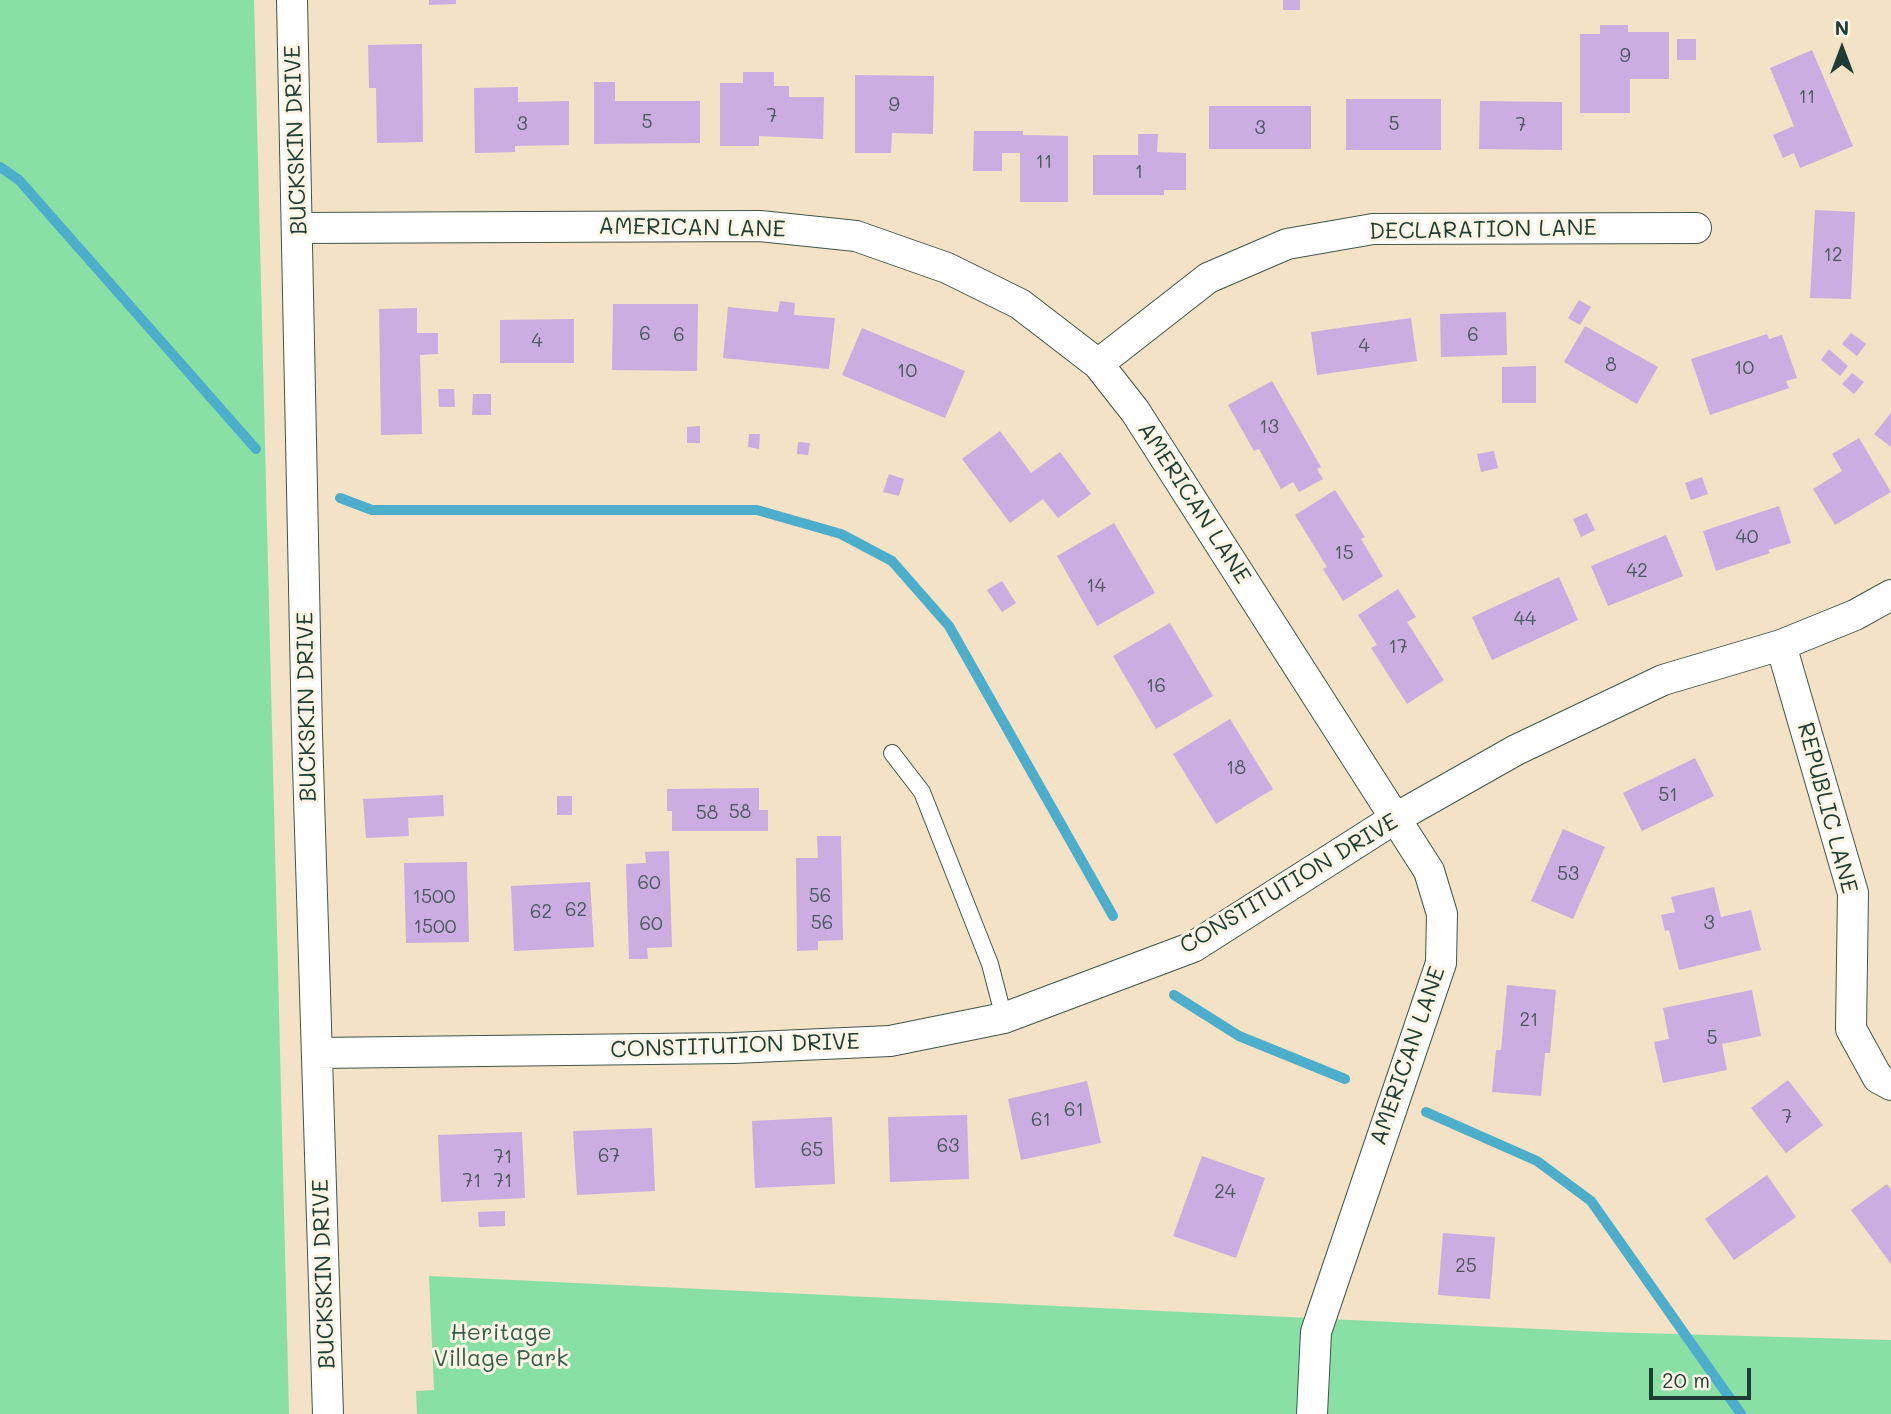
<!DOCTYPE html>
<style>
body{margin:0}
#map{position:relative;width:1891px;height:1414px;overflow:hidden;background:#f3e2c5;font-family:Mali,sans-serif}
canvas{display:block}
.north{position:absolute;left:1807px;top:14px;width:70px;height:70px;-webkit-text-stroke:5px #fcf5e5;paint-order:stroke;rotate:0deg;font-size:19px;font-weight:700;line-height:28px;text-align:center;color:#1f3d34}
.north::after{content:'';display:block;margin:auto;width:24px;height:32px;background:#1f3d34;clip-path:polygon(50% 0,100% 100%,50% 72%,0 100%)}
.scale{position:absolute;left:1649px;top:1368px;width:102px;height:32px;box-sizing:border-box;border:4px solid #1f3d34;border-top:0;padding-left:9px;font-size:21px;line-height:24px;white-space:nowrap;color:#1f3d34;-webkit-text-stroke:5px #fcf5e5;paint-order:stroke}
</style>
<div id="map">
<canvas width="1891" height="1414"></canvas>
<div class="north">N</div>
<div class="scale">20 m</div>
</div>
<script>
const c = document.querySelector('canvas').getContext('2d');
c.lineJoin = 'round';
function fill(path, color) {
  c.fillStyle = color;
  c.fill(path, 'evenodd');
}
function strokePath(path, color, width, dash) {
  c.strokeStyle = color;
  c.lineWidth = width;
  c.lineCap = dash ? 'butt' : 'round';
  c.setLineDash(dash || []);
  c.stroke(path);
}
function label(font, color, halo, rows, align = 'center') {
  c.font = font + ' Mali,sans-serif';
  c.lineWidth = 6;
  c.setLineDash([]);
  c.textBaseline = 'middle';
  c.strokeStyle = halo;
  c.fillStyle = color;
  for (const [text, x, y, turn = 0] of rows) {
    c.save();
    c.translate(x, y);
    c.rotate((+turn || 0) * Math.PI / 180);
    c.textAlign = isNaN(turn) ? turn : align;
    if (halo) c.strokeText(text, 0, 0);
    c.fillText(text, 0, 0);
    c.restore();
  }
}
fill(new Path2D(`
 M0,0H254L289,1414H0Z
 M429,1276L1602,1332L1891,1340V1414H417L416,1391L434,1390Z`), '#89e0a4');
strokePath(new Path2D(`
 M0,167L19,180L256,449
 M340,498L372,510H757L841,534L892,561L949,626L1113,916
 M1174,995L1239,1036L1345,1079
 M1426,1112L1537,1161L1591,1201L1741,1414`), '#4caecb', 10);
fill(new Path2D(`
 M429,0H456V4L429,5Z
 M1283,0H1300V10H1283Z
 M1600,25H1628V32H1669V79H1630V113H1580V34H1600Z
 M1677,39H1696V60H1677Z
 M422,44L423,142L377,143L376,88H369L368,45Z
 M1812,50L1853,146L1800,168L1794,153L1783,158L1773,135L1794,126L1770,68Z
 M743,72H774V86H789V97H824L823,139L759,136V146H720V83H743Z
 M855,75L934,76L933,134L892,133L891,153H855Z
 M594,82H615V101H700V143L594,144Z
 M518,87V102L569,101V145L515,146V152L475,153L474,88Z
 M1346,99H1441V150H1346Z
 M1480,101L1562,102V150L1479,149Z
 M1209,106H1311V149H1209Z
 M974,131H1023V135L1068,136V202H1020V153H1002V171H973Z
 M1138,134H1158L1157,152L1186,153V190H1164V195H1093V155H1138Z
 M1815,210L1855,212L1851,299L1810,298Z
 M1579,300L1591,307L1580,325L1568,318Z
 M780,301L795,303L794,315L835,318L829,369L723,358L728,307L778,312Z
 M613,304H698L697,371L612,370Z
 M417,308V333H438V354L420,355L422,434L381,435L379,309Z
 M1506,312L1507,355L1441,357L1440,314Z
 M1411,318L1417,361L1317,375L1311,332Z
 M574,319V363H500V320Z
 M1585,326L1658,367L1637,404L1564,362Z
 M862,328L965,371L945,418L842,375Z
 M1851,333L1866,344L1857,356L1842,344Z
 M1767,334L1769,339L1782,335L1797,378L1786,381L1789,388L1710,415L1691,359Z
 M1829,349L1848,366L1840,376L1821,360Z
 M1536,366V403H1502V367Z
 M1852,373L1864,382L1854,394L1842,384Z
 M1272,381L1321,467L1317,469L1323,479L1299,492L1293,482L1281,489L1259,449L1254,451L1228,405Z
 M438,389H454L455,407H439Z
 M473,394H491V415H472Z
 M1891,413V447L1874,434Z
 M700,426V443H687V427Z
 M1000,431L1031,473L1060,452L1091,494L1058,518L1043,499L1010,523L962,459Z
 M749,434H760L759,449L748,447Z
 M1859,438L1891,492L1835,525L1813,489L1842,471L1832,454Z
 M798,442L810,443L808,455L797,454Z
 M1494,451L1498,468L1481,472L1477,454Z
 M889,474L904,479L899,496L883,492Z
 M1702,477L1708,494L1691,500L1685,483Z
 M1335,490L1365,537L1361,539L1383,576L1343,601L1323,569L1327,567L1295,515Z
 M1779,506L1791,543L1768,550L1770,553L1716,571L1703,531Z
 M1587,513L1595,530L1581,537L1573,519Z
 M1114,523L1155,593L1097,626L1057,556Z
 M1666,535L1683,576L1608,606L1591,566Z
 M1559,577L1578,620L1492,660L1472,617Z
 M1002,581L1016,603L1002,612L987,590Z
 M1398,589L1416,617L1407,622L1444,680L1407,704L1371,648L1377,645L1358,615Z
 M1170,623L1213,696L1156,729L1113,656Z
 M1230,719L1273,789L1216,824L1173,754Z
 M1695,758L1714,796L1642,831L1623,793Z
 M759,788V810H768V831H672V811H667V789Z
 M443,795L444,816L408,818L409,836L366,838L363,799Z
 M557,796H572V815H557Z
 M1563,829L1605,847L1573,919L1531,901Z
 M817,836H841L843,940L818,941V950L797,951L796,858H818Z
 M669,851L672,947L647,948L648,959H629L626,864L646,863L645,852Z
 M467,862L469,942L406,943L404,863Z
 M590,882L594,947L514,951L511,886Z
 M1714,887L1721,917L1751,910L1761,950L1679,970L1669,930L1665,931L1661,915L1675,912L1671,897Z
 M1507,985L1556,990L1550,1053H1545L1541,1096L1492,1092L1496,1050H1501Z
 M1752,990L1761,1036L1722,1044L1727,1070L1663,1083L1654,1042L1669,1039L1663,1008Z
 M1788,1080L1823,1125L1786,1153L1751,1108Z
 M1087,1081L1101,1143L1021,1160L1008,1099Z
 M967,1115L969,1179L890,1182L888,1117Z
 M832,1117L835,1184L755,1188L752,1121Z
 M652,1128L655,1191L577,1195L573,1131Z
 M522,1132L525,1198L441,1202L438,1135Z
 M1202,1156L1265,1178L1236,1258L1173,1236Z
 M1767,1175L1796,1217L1734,1260L1705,1219Z
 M1887,1184L1891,1189V1264L1851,1210Z
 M505,1211V1226L479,1227L478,1212Z
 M1443,1233L1495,1237L1490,1299L1438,1295Z`), '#cbade1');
const lane = new Path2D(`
 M892,753L922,792L990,964L1004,1018`);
const street = new Path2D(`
 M292,0L307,733L328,1414
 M299,228L760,226L856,236L947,268L1020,304L1098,364L1135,411L1429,871L1442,914L1441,963L1316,1332L1312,1414
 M1098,364L1208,278L1287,244L1373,229L1696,228
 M1781,645L1853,893L1851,1029L1878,1078L1891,1085
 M317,1053L734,1048L890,1041L1004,1018L1193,947L1394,819L1516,750L1663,680L1781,645L1855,615L1891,595`);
strokePath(lane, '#3f564a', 18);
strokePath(street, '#3f564a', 32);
strokePath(lane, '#fff', 16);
strokePath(street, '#fff', 30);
label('19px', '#4a595f', null, [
 ["9",1625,56],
 ["11",1807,97],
 ["9",894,105],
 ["7",772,116],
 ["5",647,122],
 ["3",522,124],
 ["5",1394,124],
 ["7",1521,125],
 ["3",1260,128],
 ["11",1044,162],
 ["1",1139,172],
 ["12",1833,255],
 ["6",645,334],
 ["6",679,335],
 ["6",1473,335],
 ["4",537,341],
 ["4",1364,346],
 ["8",1611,365],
 ["10",1744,368],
 ["10",907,371],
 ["13",1269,427],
 ["40",1747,537],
 ["15",1344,553],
 ["42",1637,571],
 ["14",1096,586],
 ["44",1525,619],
 ["17",1398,647],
 ["16",1156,686],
 ["18",1236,768],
 ["51",1668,795],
 ["58",740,812],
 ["58",707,813],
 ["53",1568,874],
 ["60",649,883],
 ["56",820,896],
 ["1500",434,897],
 ["62",576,910],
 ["62",541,912],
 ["56",822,923],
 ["3",1709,923],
 ["60",651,924],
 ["1500",435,927],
 ["21",1529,1020],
 ["5",1712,1038],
 ["61",1074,1110],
 ["7",1787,1117],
 ["61",1041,1120],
 ["63",948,1146],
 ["65",812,1150],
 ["67",609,1156],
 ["71",503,1157],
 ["71",472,1181],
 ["71",503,1181],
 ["24",1225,1192],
 ["25",1466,1266]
]);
label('23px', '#1f3d34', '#fcf5e5', [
 ["BUCKSKIN DRIVE",296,140,-92],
 ["AMERICAN LANE",692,228,1],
 ["DECLARATION LANE",1483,230,-1],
 ["AMERICAN LANE",1194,503,57],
 ["BUCKSKIN DRIVE",307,707,-91],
 ["REPUBLIC LANE",1827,808,75],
 ["CONSTITUTION DRIVE",1289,884,-31],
 ["CONSTITUTION DRIVE",735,1046,-2],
 ["AMERICAN LANE",1408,1056,-71],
 ["BUCKSKIN DRIVE",324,1274,-92]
]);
label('23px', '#345e4a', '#fcf5e5', [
 ["Heritage",501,1333],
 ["Village Park",501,1359]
]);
</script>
